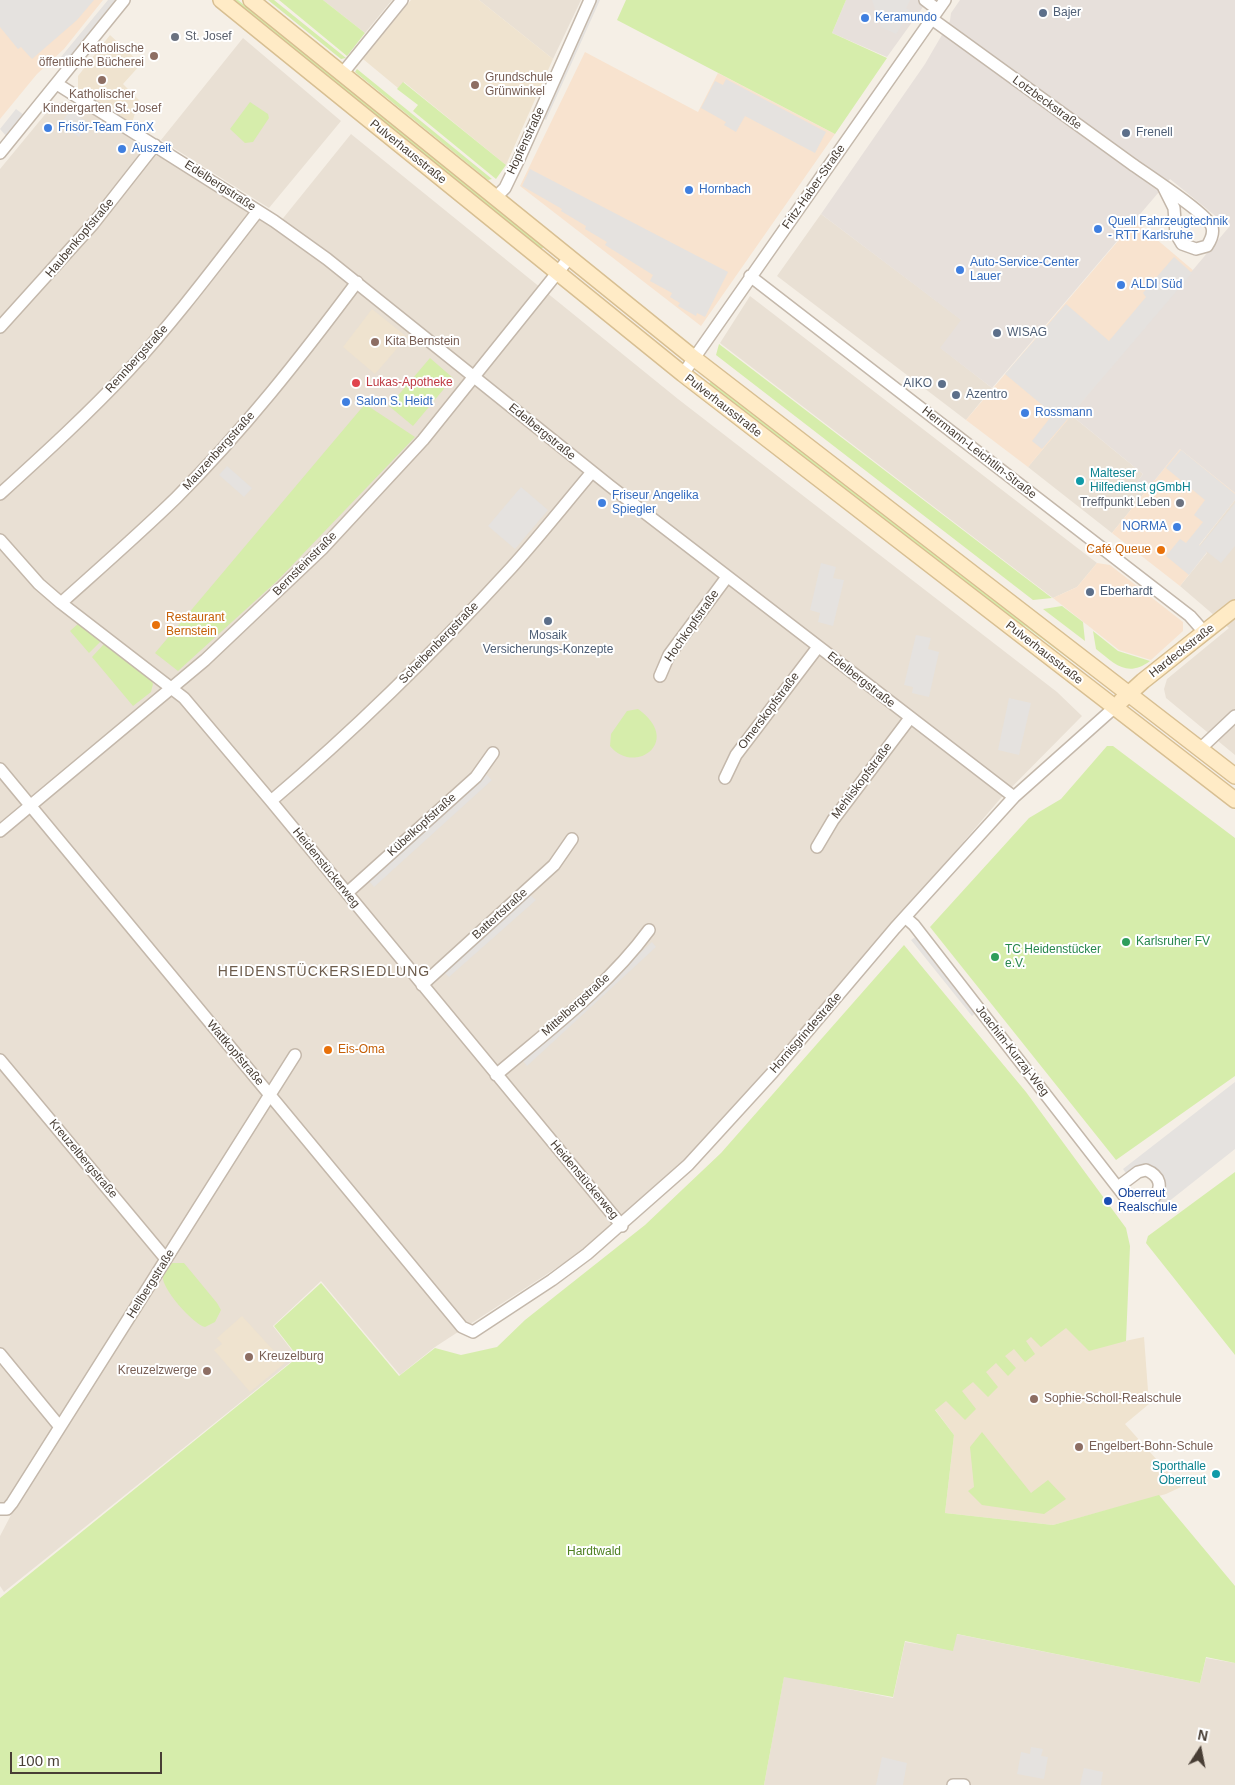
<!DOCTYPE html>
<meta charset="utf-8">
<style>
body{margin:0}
#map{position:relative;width:1235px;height:1785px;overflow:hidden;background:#f5efe6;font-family:Arial,sans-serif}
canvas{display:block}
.north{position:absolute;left:1175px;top:1725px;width:50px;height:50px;-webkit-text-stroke:4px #fff;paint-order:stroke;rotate:11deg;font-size:14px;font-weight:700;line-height:20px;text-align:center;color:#483e35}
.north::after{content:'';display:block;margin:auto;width:18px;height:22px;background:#483e35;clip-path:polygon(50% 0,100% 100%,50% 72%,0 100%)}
.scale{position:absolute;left:10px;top:1752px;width:152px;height:22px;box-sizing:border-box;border:2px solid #483e35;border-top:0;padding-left:6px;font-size:15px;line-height:18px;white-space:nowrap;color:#483e35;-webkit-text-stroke:4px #fff;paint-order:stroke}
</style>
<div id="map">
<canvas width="1235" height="1785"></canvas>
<div class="north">N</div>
<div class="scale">100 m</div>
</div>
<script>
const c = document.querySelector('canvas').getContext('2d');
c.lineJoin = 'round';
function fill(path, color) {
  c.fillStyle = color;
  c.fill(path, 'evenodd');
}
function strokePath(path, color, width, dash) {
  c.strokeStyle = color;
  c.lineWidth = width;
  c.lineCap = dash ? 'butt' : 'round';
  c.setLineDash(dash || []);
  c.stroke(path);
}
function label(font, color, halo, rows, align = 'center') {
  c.font = font + ' Arial,sans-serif';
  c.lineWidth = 4;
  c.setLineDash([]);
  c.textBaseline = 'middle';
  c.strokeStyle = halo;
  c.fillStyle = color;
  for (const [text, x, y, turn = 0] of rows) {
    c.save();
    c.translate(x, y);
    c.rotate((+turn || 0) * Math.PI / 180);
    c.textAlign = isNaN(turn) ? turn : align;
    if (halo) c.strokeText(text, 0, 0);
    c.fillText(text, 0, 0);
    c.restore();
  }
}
fill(new Path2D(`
 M323,0H392L365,33Z
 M479,0H581L553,59Z
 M243,38L341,121L269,208L161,140Z
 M65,101L77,104L159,157L164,156L276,227L351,134L678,399L1057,692L1082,716L1000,799L764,1076L689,1156L584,1250L435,1347L400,1375L321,1281L273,1326L297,1357L4,1592L0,1586V1536L11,1515L0,1502V169L52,106Z
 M821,214L962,320L941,348L992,388L966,420L777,276Z
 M750,296L1097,563L1077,587L1053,598L720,343Z
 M1071,415L1143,474L1136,483L1146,491L1112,533L1028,467Z
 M1235,500V755L1166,698L1164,689L1167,679L1229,628L1180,586L1207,553L1199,546Z
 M956,1634L1200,1683L1206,1658L1235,1663V1785H764L784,1676L893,1698L905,1642L953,1650Z`), '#e9e0d4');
fill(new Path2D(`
 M0,0H103L64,49L37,74L0,119Z
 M585,52L698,112L718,73L835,134L701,326L520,186Z
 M1135,221L1194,271L1028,467L966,420Z
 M1180,449L1235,493V500L1199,545L1207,552L1180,586L1112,533Z
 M1097,563L1110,565L1183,622V631L1151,660L1119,650L1053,598L1077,587Z`), '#f8e3cf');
fill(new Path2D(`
 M846,0H928L887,57L832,33Z
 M960,0H1235V493L1180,449L1146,491L1136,483L1143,474L1071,415L1229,227L1170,179L992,388L940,348L961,320L821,214L925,64L950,21L951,13Z`), '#e7e0db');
fill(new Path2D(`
 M411,0H479L553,59L506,165L404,82L398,88L363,59Z
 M110,35L141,64L123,84L139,100L132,123L78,89V76Z
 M372,309L407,337L375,374L343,347Z
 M1054,1314L1125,1341L1144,1337L1149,1404L1125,1424L1181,1487L1166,1494L1053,1525L945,1513L954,1435L934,1408Z
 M242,1316L285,1363L250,1392L214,1350L222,1344L217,1338Z`), '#efe3cf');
fill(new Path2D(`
 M230,0H238L545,245L540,251Z
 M268,0H274L346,58L341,59Z
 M279,0H323L365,33L347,56Z
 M626,0H846L832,33L887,58L835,134L617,20Z
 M357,69L492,179L488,180L355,72Z
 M403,82L506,165L496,179L413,111L418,105L397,89Z
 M250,102L268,114L269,118L253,142L245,143L230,129Z
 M719,344L1052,598L1033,600L716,355Z
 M430,358L453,378L413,426L389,406Z
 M712,380L1098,678L1097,680L1025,626L1010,620L707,386Z
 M365,404L415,437L277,581L178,671L155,653Z
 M1062,606L1083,622L1085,641L1043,609Z
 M79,623L102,640L89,653L70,631Z
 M1093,631L1118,651L1150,661C1127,678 1115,664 1096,649Z
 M104,644L151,679L153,684L151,692L133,706L92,657Z
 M638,709C684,742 634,776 610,746L611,734L627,711Z
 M1107,746H1113L1235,838V1076L1116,1160L930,927L1029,818L1061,799Z
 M904,945L1026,1092L1126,1228L1130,1246L1126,1341L1089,1351L1066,1328L1041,1347L1031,1337L1026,1341L1035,1354L1025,1362L1014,1349L1005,1356L1016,1368L1008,1376L996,1363L986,1372L998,1387L988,1397L973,1382L962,1391L976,1409L965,1420L946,1401L935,1410L954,1435L945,1513L1053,1525L1159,1495L1235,1586V1663L1206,1657L1200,1683L957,1634L953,1651L905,1641L893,1697L784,1677L764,1785H0V1598L298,1357L274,1326L321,1283L399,1376L435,1348L461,1355L497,1347L525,1320L645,1225L721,1153Z
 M1235,1172V1355L1146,1243L1148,1236Z
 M172,1263H184L217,1303L221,1310L215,1322L205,1327C194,1325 160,1287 163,1276Z
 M982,1432L1031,1493L1048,1480L1066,1499L1044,1514L982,1505L968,1491L974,1487L970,1447Z`), '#d6edab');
fill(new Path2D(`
 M0,0H94L77,20L32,59L21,47L18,49L0,27Z
 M108,0H118L66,62L61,57Z
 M596,0H600L546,120L542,117Z
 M872,0H910L906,8L911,11L896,34L881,27Z
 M726,79L826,132L815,153L745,116L736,132L724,125L726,122L701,108L715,81L723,85Z
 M16,109L24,115L7,137L0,129Z
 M70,111L89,123L79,137L60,124Z
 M530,169L728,272L705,317L697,313L696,316L678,306L680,303L670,297L672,293L650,281L653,275L605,245L607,242L585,229L586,226L561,211L562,209L522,186Z
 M1174,257L1192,273L1042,449L1032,441L1053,414L1005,374L1066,304L1109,341L1146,297L1143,293Z
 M1181,450L1235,494V500L1199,545L1207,552L1189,575L1166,556L1180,539L1186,543L1203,522L1194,515L1205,500L1166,468Z
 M227,466L252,488L244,497L219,475Z
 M521,487L548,510L515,549L488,526Z
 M1235,503V546L1221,563L1200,546Z
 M821,563L836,567L833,578L844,580L833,626L818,622L820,613L810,610Z
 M916,635L931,638L928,649L939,652L929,697L912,693L913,687L904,685Z
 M1009,698L1031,703L1019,755L998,750Z
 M486,774L492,780L374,887L369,881Z
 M530,895L536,900L449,977L444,972Z
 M918,935L978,1011L972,1016L911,940Z
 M652,942L656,947L527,1066L522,1060Z
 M1235,1082V1149L1153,1214L1142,1199L1154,1188V1181L1143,1174L1132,1182L1123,1169Z
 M1031,1747L1043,1749L1041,1756L1048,1757L1044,1779L1017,1774L1021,1752L1030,1754Z
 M882,1757L907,1763L903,1785H876Z
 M1084,1768L1103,1772L1101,1785H1080Z`), '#e5e2df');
const street = new Path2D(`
 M925,0L938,10
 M932,19L1132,164C1146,174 1209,215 1212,227C1214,234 1211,240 1207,246L1196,249L1182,244L1176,234L1174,208L1163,186
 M342,74L402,0
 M57,84L274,221L327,259L610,486L1014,797
 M0,153L124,0
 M495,198L505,188L519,159L590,0
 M750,276L1190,616L1205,633
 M0,327L93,224L155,145
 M683,374L945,0
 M0,494C44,454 88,414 129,370C175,320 216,265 258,211
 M0,540L39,584L61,603L184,698L271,801L622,1226
 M61,603C100,568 139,534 176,498C243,431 301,357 357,282
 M660,676L669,655L727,577
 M1200,749L1235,716
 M0,769L462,1327L473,1332L552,1280L587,1254L688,1165L773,1072L895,928L1014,797L1115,707
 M725,778L736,755L818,647
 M271,801C356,729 436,650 511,568C539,537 565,504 592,472
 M0,831L205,660L322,549L423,440L570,257
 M817,847L833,820L910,718
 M347,893L476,777L493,753
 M905,917L914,925L1129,1202C1148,1214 1176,1182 1146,1170L1138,1172L1118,1187
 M422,985L554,865L572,839
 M0,1060L166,1259
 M496,1075C549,1030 608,986 649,930
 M0,1354L60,1427
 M0,1509H7L12,1503L295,1055
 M953,1785H964`);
const secondary = new Path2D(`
 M221,0L683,374L1235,800
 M251,0L695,359L1235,776
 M1121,701L1143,681L1235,608`);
strokePath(street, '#c4b8ab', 14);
strokePath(secondary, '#d8bf92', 18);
strokePath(street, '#fff', 11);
strokePath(secondary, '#ffebc6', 15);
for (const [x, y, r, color] of [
 [1043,13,5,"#5c6f8a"],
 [865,18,5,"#3f7fe0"],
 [175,37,5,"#6b7280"],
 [154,56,5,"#8d6e63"],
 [102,80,5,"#8d6e63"],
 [475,85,5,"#8d6e63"],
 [48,128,5,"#3f7fe0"],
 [1126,133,5,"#5c6f8a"],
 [122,149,5,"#3f7fe0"],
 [689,190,5,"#3f7fe0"],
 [1098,229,5,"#3f7fe0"],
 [960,270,5,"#3f7fe0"],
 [1121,285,5,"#3f7fe0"],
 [997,333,5,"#5c6f8a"],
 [375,342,5,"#8d6e63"],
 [356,383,5,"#e0444e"],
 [942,384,5,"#5c6f8a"],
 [956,395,5,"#5c6f8a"],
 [346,402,5,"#3f7fe0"],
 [1025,413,5,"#3f7fe0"],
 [1080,481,5,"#0f9aa8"],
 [602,503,5,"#3f7fe0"],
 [1180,503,5,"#6b7280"],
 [1177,527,5,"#3f7fe0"],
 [1161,550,5,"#e8710a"],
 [1090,592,5,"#5c6f8a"],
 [548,621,5,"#5c6f8a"],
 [156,625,5,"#e8710a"],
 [1126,942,5,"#2e9e5b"],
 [995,957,5,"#2e9e5b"],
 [328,1050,5,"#e8710a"],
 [1108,1201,5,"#1a4fb4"],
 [249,1357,5,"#8d6e63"],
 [207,1371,5,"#8d6e63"],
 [1034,1399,5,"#8d6e63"],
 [1079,1447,5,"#8d6e63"],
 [1216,1474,5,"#0f9aa8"]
]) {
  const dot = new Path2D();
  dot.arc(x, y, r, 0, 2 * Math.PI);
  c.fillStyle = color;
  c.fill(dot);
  strokePath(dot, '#fff', 2);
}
label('12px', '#4e5e75', '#fff', [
 ["Bajer",1053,13],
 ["Frenell",1136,133],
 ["WISAG",1007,333],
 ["AIKO",932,384,"right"],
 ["Azentro",966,395],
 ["Eberhardt",1100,592],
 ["Mosaik",548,636,"center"],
 ["Versicherungs-Konzepte",548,650,"center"]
], 'left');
label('12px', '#366cbe', '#fff', [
 ["Keramundo",875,18],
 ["Frisör-Team FönX",58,128],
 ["Auszeit",132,149],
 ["Hornbach",699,190],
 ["Quell Fahrzeugtechnik",1108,222],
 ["- RTT Karlsruhe",1108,236],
 ["Auto-Service-Center",970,263],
 ["Lauer",970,277],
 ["ALDI Süd",1131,285],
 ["Salon S. Heidt",356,402],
 ["Rossmann",1035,413],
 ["Friseur Angelika",612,496],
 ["Spiegler",612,510],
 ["NORMA",1167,527,"right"]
], 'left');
label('12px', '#5b616d', '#fff', [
 ["St. Josef",185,37],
 ["Treffpunkt Leben",1170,503,"right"]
], 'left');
label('12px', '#785e54', '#fff', [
 ["Katholische",144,49,"right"],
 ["öffentliche Bücherei",144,63,"right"],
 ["Grundschule",485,78],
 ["Grünwinkel",485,92],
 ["Katholischer",102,95,"center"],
 ["Kindergarten St. Josef",102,109,"center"],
 ["Kita Bernstein",385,342],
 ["Kreuzelburg",259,1357],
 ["Kreuzelzwerge",197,1371,"right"],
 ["Sophie-Scholl-Realschule",1044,1399],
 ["Engelbert-Bohn-Schule",1089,1447]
], 'left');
label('12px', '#483e35', '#fff', [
 ["Lotzbeckstraße",1047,103,36],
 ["Hopfenstraße",526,141,-65],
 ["Pulverhausstraße",408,152,39],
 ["Edelbergstraße",220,186,33],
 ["Fritz-Haber-Straße",814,187,-55],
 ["Haubenkopfstraße",80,238,-50],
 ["Rennbergstraße",137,359,-48],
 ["Pulverhausstraße",723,406,38],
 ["Edelbergstraße",542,432,39],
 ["Mauzenbergstraße",219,451,-48],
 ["Herrmann-Leichtlin-Straße",979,453,38],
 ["Bernsteinstraße",305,564,-45],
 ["Hochkopfstraße",692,626,-55],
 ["Scheibenbergstraße",439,643,-46],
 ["Hardeckstraße",1182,651,-38],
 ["Pulverhausstraße",1044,653,38],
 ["Edelbergstraße",861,680,38],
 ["Omerskopfstraße",769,711,-53],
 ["Mehliskopfstraße",862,781,-53],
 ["Kübelkopfstraße",422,825,-42],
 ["Heidenstückerweg",326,868,51],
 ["Battertstraße",500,914,-42],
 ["Mittelbergstraße",576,1005,-42],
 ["Hornisgrindestraße",806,1033,-49],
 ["Joachim-Kurzaj-Weg",1012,1051,52],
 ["Wattkopfstraße",235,1053,50],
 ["Kreuzelbergstraße",83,1159,50],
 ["Heidenstückerweg",584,1180,50],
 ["Hellbergstraße",151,1284,-58]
]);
label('12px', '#be3a42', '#fff', [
 ["Lukas-Apotheke",366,383]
], 'left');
label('12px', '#0d838f', '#fff', [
 ["Malteser",1090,474],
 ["Hilfedienst gGmbH",1090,488],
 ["Sporthalle",1206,1467,"right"],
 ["Oberreut",1206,1481,"right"]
], 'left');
label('12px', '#c56008', '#fff', [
 ["Café Queue",1151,550,"right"],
 ["Restaurant",166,618],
 ["Bernstein",166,632],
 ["Eis-Oma",338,1050]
], 'left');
label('12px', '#27864d', '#fff', [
 ["Karlsruher FV",1136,942],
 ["TC Heidenstücker",1005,950],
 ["e.V.",1005,964]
], 'left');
label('12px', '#164399', '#fff', [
 ["Oberreut",1118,1194],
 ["Realschule",1118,1208]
], 'left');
label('12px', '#4f8022', '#fff', [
 ["Hardtwald",594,1552]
]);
c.letterSpacing = '1px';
label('14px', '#6c5b4b', '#fff', [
 ["HEIDENSTÜCKERSIEDLUNG",324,972]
]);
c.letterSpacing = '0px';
</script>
